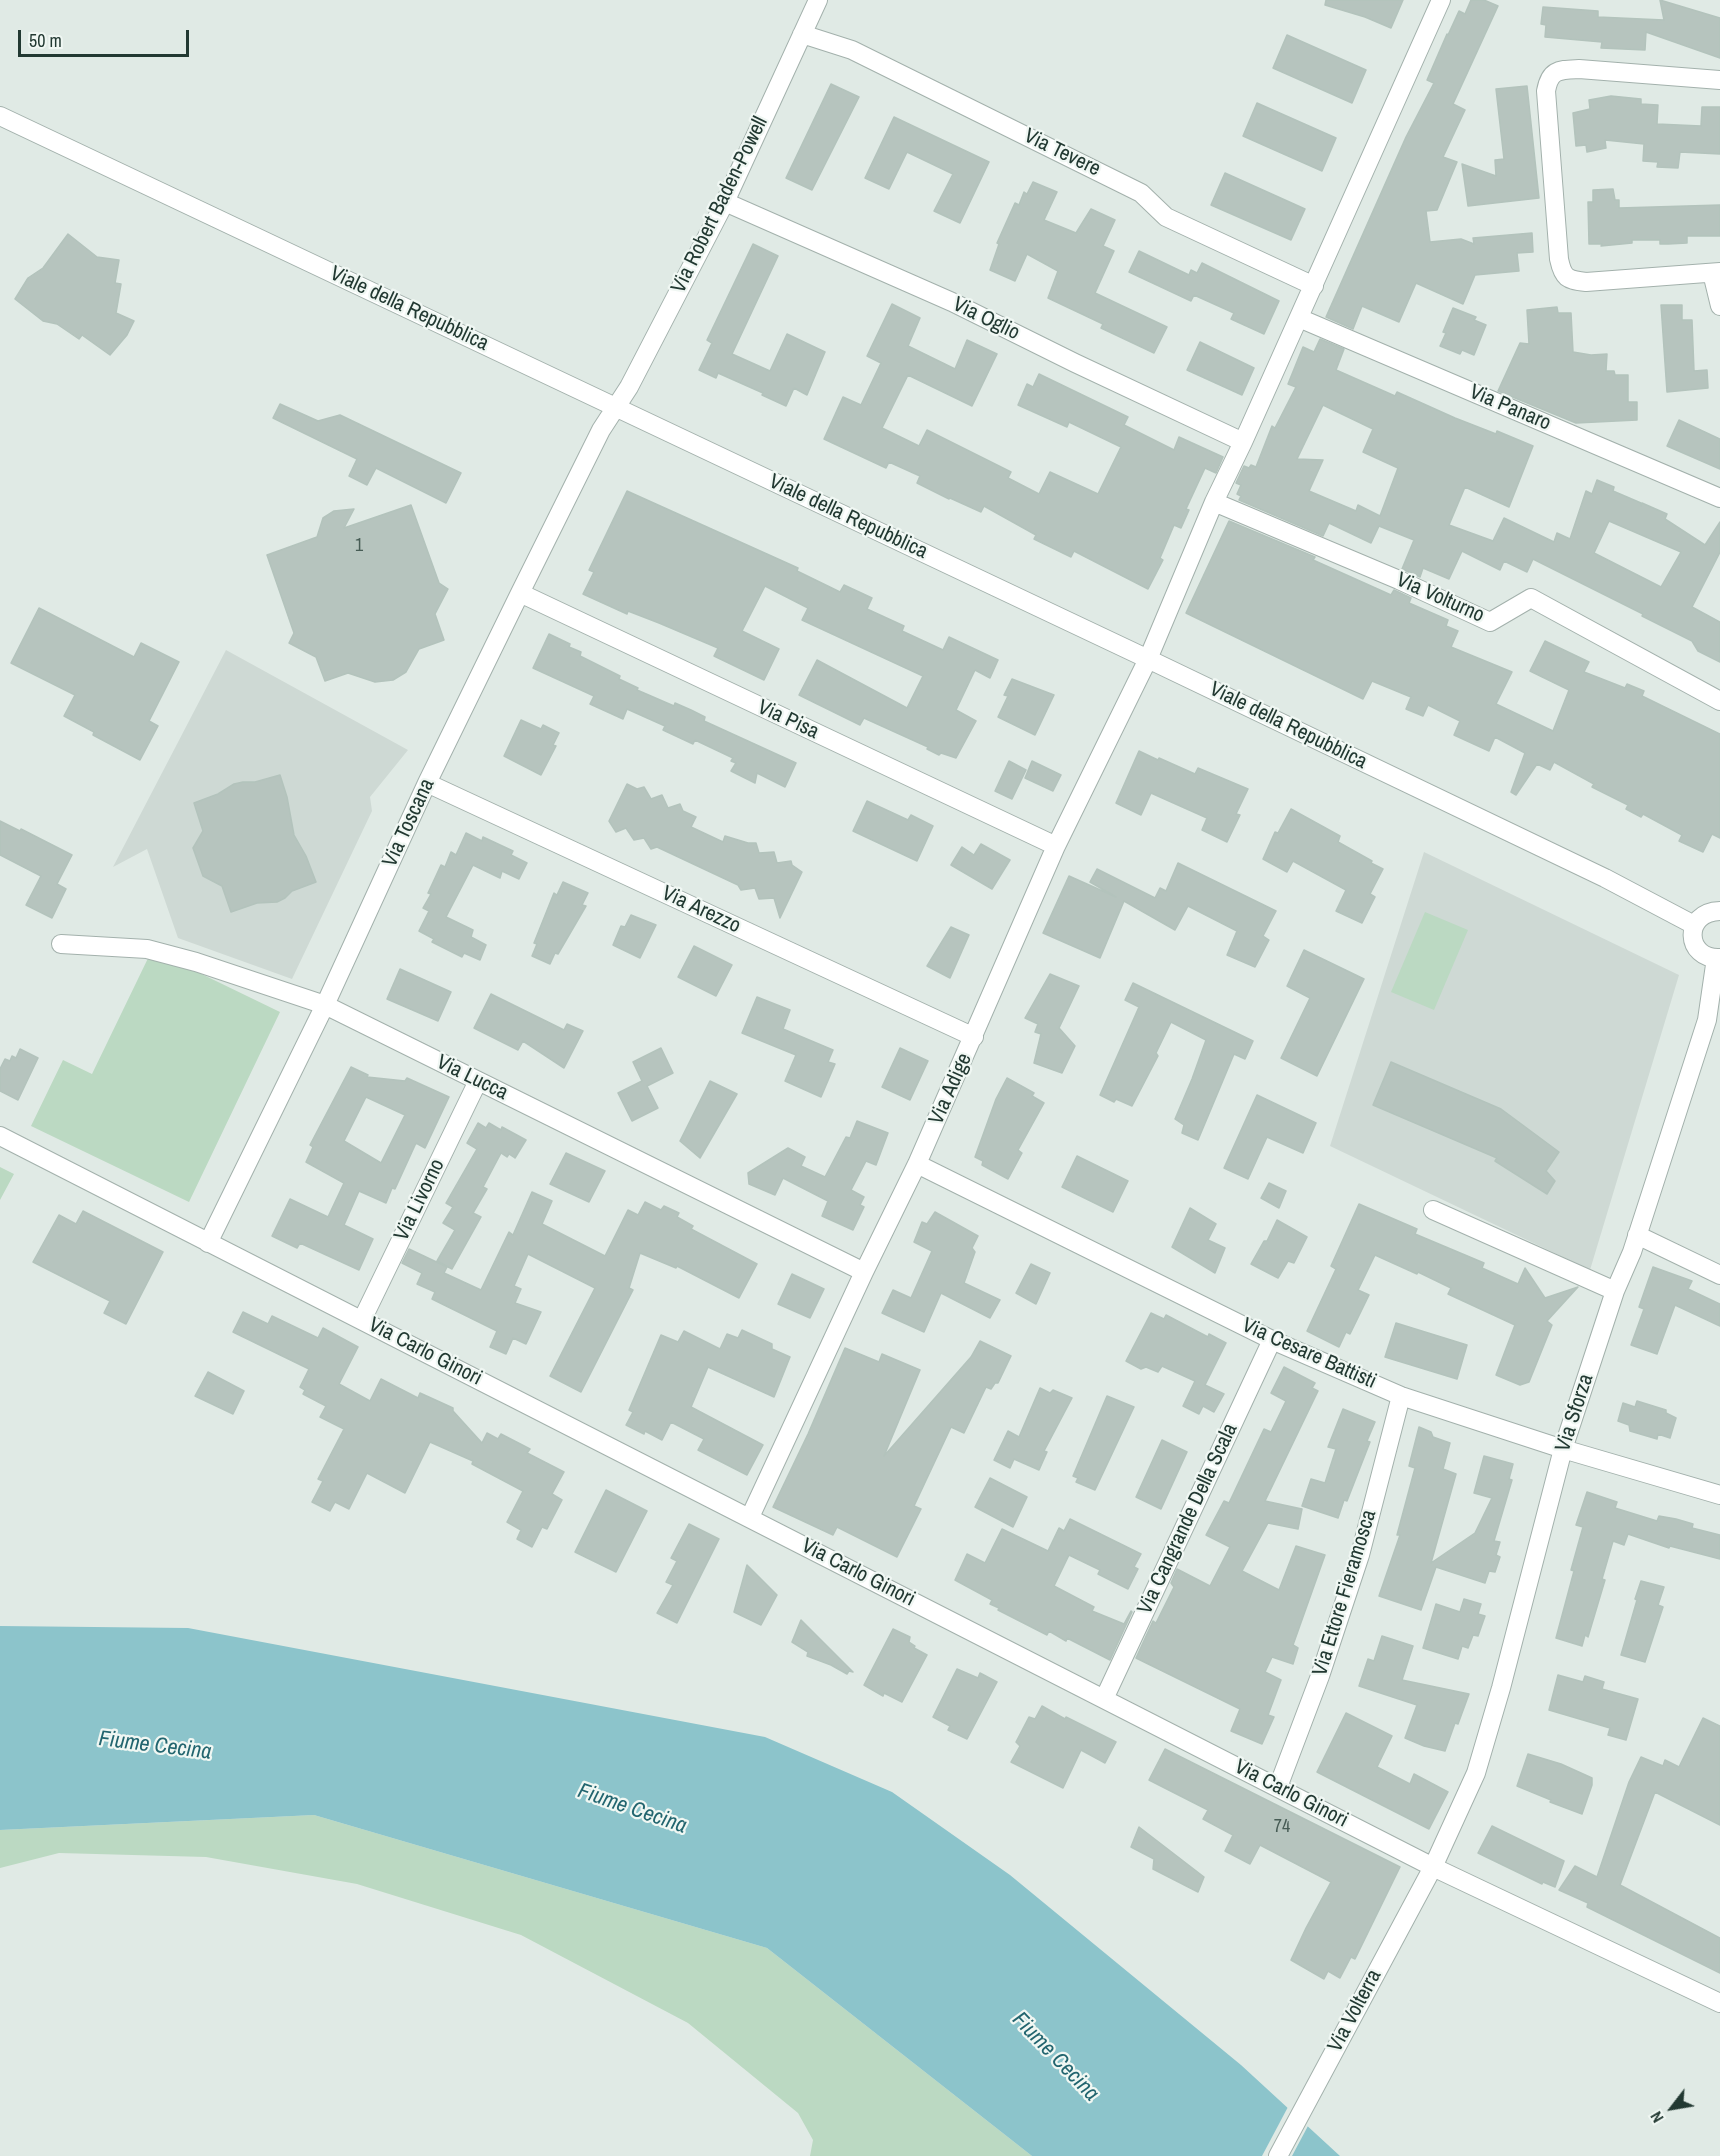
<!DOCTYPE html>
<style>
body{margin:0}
#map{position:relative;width:1720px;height:2156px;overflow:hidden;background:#e0eae5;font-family:"Archivo Narrow",sans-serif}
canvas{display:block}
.north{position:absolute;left:1642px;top:2078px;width:60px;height:60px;-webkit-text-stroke:4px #f0f7f3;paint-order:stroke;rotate:239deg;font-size:16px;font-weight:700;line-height:24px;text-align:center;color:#223932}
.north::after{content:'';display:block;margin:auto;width:21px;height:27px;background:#223932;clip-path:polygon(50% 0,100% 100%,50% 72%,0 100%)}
.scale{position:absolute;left:18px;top:30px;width:171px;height:27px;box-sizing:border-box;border:3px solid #223932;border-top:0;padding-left:8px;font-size:18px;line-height:21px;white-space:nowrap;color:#223932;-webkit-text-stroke:4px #f0f7f3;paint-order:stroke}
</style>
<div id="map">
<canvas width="1720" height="2156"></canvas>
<div class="north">N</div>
<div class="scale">50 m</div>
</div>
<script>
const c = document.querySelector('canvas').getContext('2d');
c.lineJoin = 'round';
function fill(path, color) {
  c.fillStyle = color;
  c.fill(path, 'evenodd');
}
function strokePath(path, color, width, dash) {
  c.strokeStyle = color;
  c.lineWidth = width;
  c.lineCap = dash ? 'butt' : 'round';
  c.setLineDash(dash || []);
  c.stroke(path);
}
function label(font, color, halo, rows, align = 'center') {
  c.font = font + ' "Archivo Narrow",sans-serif';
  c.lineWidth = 4.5;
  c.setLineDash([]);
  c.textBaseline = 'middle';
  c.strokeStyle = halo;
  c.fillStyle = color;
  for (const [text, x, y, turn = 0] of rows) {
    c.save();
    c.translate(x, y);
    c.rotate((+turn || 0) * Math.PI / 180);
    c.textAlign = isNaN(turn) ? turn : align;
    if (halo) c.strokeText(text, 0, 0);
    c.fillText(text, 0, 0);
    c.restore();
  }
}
fill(new Path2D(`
 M226,650L408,750L370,797L372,811L292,979L178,938L147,849L113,867Z
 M1424,852L1679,975L1590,1270L1330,1146Z`), '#ced9d4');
fill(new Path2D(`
 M1425,912L1468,930L1434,1010L1391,992Z
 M152,950L280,1012L189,1202L31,1126L63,1060L92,1074Z
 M0,1167L14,1174L0,1200Z
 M314,1815L767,1948L1032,2156H810L813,2140L798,2113L688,2023L521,1935L357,1884L206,1857L59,1853L0,1868V1830Z`), '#bbd9c2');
fill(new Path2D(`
 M0,1626L188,1628L765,1737L892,1792L1010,1875L1241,2065L1340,2156H1032L767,1948L314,1815L0,1830Z`), '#8cc4cb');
fill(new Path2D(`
 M1289,2105L1309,2124L1292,2156H1262Z`), '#e0eae5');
const building = new Path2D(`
 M1326,0H1403L1391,28L1365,17L1325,5Z
 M1471,0H1484L1498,6L1453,104L1465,110L1443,157L1457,162L1437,210L1426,211L1430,242L1461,239L1474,244L1473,238L1532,233L1533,252L1517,253L1519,271L1475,275L1463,304L1416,283L1399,322L1362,306L1353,329L1326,317L1406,137L1434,83L1427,80L1447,34L1448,35L1459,11L1465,14Z
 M1660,0L1720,18V58L1646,32L1645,50L1601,48L1602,42L1545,37L1546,25L1541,24L1543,7L1598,11V17L1664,20Z
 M1287,35L1366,70L1352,103L1273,68Z
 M831,84L859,97L812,190L786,178Z
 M1527,86L1539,198L1468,206L1462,164L1496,176L1495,160L1504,159L1496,89Z
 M1611,96L1641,99V104L1658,105L1657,124L1701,126L1702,107H1720V154L1680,152L1678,168L1657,167L1658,162L1643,161L1644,144L1605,140L1606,148L1587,152L1586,145L1576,146L1573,113L1590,109L1589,100Z
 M1257,103L1336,138L1322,171L1243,136Z
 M894,117L989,162L960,223L934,211L953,174L907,152L889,189L865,178Z
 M1225,173L1305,209L1291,240L1211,205Z
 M1033,182L1057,192L1044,220L1076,233L1091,209L1115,220L1103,246L1114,251L1095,293L1167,327L1154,353L1101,328L1103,324L1048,298L1058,271L1027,254L1015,281L990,270L999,244L997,243L1015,203L1019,205L1024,192L1027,194Z
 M1613,189L1615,200H1619V208L1720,205V236H1687V243L1668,244H1660V240H1632V243L1601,246L1602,244H1589L1588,202H1593V190Z
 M68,234L97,257L119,260L115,283L121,284L116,313L134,321L127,335L110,355L82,335L79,339L57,324L43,321L15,299L28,278L43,268Z
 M753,244L778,256L732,354L770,371L787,334L825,352L807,395L794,388L786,406L762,395L763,393L718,373L716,378L699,370L712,343L707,340Z
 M1139,251L1189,275L1191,270L1197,273L1202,263L1279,301L1264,334L1231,319L1234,313L1194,295L1191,301L1129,272Z
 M892,304L920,318L908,346L955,369L967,340L997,354L972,406L908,375L882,428L919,446L927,430L1011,472L1008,478L1039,494L1050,472L1098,494L1121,447L1069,422L1067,427L1018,405L1027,384L1033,387L1039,374L1128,417L1124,425L1174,450L1179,437L1223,457L1216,473L1205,468L1186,509L1189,510L1181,528L1174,525L1160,558L1163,560L1148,589L1074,551L1071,557L1034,539L1036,535L984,506L981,512L950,498L949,499L917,483L920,476L889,462L886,468L824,439L843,397L861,405L881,363L867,356Z
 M1661,305H1682V320H1692L1694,371L1707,370L1708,388L1667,392Z
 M1557,307L1558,313H1571L1573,352L1591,355L1607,354L1606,371H1614L1615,375H1628V402H1637V420L1576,423L1498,391L1520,343L1529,344L1527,310Z
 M1453,308L1476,317L1474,320L1486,325L1474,355L1462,350L1460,354L1440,346L1446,333L1443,332Z
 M1320,339L1344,349L1336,370L1395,396L1397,392L1455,418L1496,434L1497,431L1533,446L1509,507L1465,487L1449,525L1493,541L1504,518L1554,542L1557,533L1570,539L1586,491L1592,494L1597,480L1614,487L1613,491L1641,503V506L1642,503L1667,514L1665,519L1705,545L1720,522V552L1692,607L1720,622V662L1698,651L1692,641L1642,616L1643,614L1533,559L1527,572L1504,561L1500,570L1462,551L1449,579L1423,568L1420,577L1402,569L1414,540L1379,526L1371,543L1329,523L1323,536L1239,500L1241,496L1237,494L1241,485L1236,483L1244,466L1249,468L1251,465L1256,467L1272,426L1275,428L1296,387L1288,384L1303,347L1314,352ZM1323,405L1373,429L1363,452L1398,468L1380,516L1358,505L1356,511L1309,491L1323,460L1297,459ZM1609,521L1681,552L1661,587L1594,553Z
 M1200,342L1254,368L1242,395L1187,370Z
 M280,404L318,421L340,415L461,473L446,503L376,468L367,485L349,476L357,459L273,418Z
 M1679,420L1720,439V469L1667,446Z
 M627,491L798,568L797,571L840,592L844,585L872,598L867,609L904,626L902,631L943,650L949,637L998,660L990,678L975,670L956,710L976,721L956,758L941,753L939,755L927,749L928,747L864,718L860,725L799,695L817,660L907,708L923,676L802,620L808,608L765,586L742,631L779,649L764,680L714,656L718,648L659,623L628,611L627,614L583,594L594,572L589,570Z
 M411,505L439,583L448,589L435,614L444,640L419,649L406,672L393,680L375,682L348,673L325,681L316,657L289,643L294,633L267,555L317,537L323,518L334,511L354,509L344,528Z
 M1229,521L1315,557L1313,560L1391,595L1394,590L1411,598L1409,603L1448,620L1446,626L1458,631L1451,647L1512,672L1496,704L1553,731L1569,690L1530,671L1545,641L1589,662L1584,672L1625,688L1627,684L1644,691L1642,696L1720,734V838L1712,834L1703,852L1679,841L1682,835L1643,814L1641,817L1626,809L1628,805L1592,787L1594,784L1554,762L1550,770L1537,764L1516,795L1511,792L1525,753L1495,737L1489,751L1454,735L1460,721L1428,705L1423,716L1406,709L1411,697L1372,681L1363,699L1186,613Z
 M39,608L134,657L141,643L179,662L149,721L158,726L140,760L93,735L94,732L64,716L75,695L11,663Z
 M549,634L570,644L569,647L581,652L580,656L620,676L619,679L638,688L637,690L674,706L675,703L691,710L705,717L704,721L796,763L785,787L757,773L755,783L731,771L736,763L731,761L733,758L695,740L693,744L663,730L665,726L627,709L623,719L590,704L594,696L533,668Z
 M1012,679L1054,695L1035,735L998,717L1008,696L1004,695Z
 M521,720L541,729L543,725L559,733L553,745L556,746L541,775L504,756Z
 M1139,751L1158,760L1159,758L1195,774L1198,768L1248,789L1236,814L1240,815L1227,842L1202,830L1207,818L1151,793L1141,815L1116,803Z
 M1009,761L1026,770L1012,799L995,791Z
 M1032,761L1061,775L1053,791L1025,778Z
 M280,775L287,797L294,835L306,856L316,882L292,891L285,898L277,902L257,903L231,912L222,886L203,876L193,848L203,831L194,803L218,794L234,784L243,782H255Z
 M627,784L637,789L644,787L651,799L662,795L668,808L680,804L683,811L696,817L691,827L723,842L725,836L748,843H756L759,853L774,852L777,863L791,861L792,865L802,872L780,918L774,898L759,899L755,888L741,890L738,885L657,847L651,849L644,838L634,840L626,828L616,832L609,821Z
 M867,801L908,820L911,815L933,826L917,861L853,831Z
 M1291,809L1340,836L1338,842L1372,861L1371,863L1383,869L1370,894L1375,897L1362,923L1336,911L1346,890L1293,861L1287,872L1263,859L1275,832L1278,833Z
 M0,821L20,831L21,829L72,855L57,884L66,889L52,918L26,905L41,876L0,855Z
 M466,833L482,841L483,837L513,851L511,855L527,863L519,879L502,871L500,878L473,865L446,917L473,930L471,937L486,945L480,960L464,953L462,957L432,942L434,939L419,931L429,911L423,908L431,894L428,893L435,878L441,865L445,867L451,852L456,855Z
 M981,844L1010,860L992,889L951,865L962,847L974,855Z
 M1178,863L1276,911L1263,936L1269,940L1255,967L1227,955L1237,931L1188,906L1175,930L1124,901L1100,958L1043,933L1069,876L1116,897L1090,882L1097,869L1155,898L1160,888L1166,891Z
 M563,882L588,893L582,905L586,906L558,954L555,953L550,964L532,956L537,944L534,943L554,893L557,895Z
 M631,915L656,925L640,958L613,945L621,926L625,927Z
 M951,927L969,935L950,978L927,966Z
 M694,946L732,965L716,996L678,977Z
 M1304,950L1364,979L1317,1076L1281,1058L1310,998L1287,986Z
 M400,969L451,992L438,1021L387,999Z
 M1050,974L1079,986L1059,1028L1075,1046L1062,1073L1034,1063L1041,1034L1035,1032L1038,1024L1025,1018Z
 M1133,983L1253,1041L1245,1059L1234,1054L1198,1140L1182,1133L1184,1125L1175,1119L1192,1079L1206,1040L1171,1022L1156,1053L1158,1056L1132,1106L1116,1099L1114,1102L1100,1095L1139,1007L1125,1000Z
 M491,994L564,1030L567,1024L583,1031L564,1068L523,1041L518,1050L474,1028Z
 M757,997L790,1010L783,1029L833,1050L828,1062L835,1064L821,1097L785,1081L796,1055L742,1033Z
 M661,1048L673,1073L647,1086L658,1108L632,1121L618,1093L642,1081L633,1062Z
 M900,1048L928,1061L910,1100L882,1087Z
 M20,1049L38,1058L18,1100L0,1091V1069L5,1059L10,1061L12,1056L16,1058Z
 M1391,1062L1501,1109L1559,1152L1546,1171L1555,1181L1547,1194L1495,1161L1497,1158L1373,1105Z
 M351,1067L368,1075L367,1077L405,1081L407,1078L449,1097L425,1148L416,1143L395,1189L392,1188L386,1203L359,1191L344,1225L373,1239L359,1270L300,1243L297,1248L272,1236L290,1199L328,1217L344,1183L306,1162L313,1147L310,1145ZM366,1097L405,1115L381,1163L344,1141Z
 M1007,1078L1034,1093L1032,1096L1044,1103L1018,1150L1022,1153L1008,1179L982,1165L983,1161L975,1157L996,1099Z
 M710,1081L737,1094L700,1158L680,1141Z
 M1257,1095L1316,1123L1303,1153L1267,1137L1248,1179L1224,1168Z
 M857,1121L888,1133L876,1165L866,1161L851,1190L864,1197L860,1205L864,1207L853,1230L822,1216L828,1201L783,1178L775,1195L749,1184L748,1173L788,1148L805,1157L801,1166L825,1177L846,1137L850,1138Z
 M478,1123L486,1128L489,1123L501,1130L502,1127L526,1140L515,1158L509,1154L507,1157L501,1153L483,1187L487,1189L473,1213L481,1217L452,1269L437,1261L455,1230L443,1223L453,1207L446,1203L477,1149L467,1143Z
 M566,1153L605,1171L589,1202L550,1184Z
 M1077,1156L1128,1181L1113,1212L1062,1187Z
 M1269,1183L1286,1191L1279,1208L1261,1198Z
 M532,1192L552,1201L542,1224L605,1256L628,1210L638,1215L645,1202L661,1210L664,1206L679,1213L677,1217L693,1226L691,1229L757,1264L739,1298L677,1266L676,1268L640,1253L629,1288L633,1290L581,1392L550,1376L595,1288L528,1254L514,1286L521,1289L515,1303L541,1312L526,1344L513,1338L506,1354L490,1347L497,1331L432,1299L435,1292L417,1284L422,1273L402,1263L409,1249L447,1267L444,1273L481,1290L509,1232L513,1235Z
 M1359,1204L1417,1229L1415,1234L1484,1263L1482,1268L1518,1284L1525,1268L1545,1298L1578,1287L1547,1321L1552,1325L1529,1382L1520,1385L1496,1375L1515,1325L1448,1294L1451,1288L1418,1272L1417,1274L1375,1255L1358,1290L1369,1295L1350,1334L1346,1332L1339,1347L1307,1331L1336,1269L1331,1266Z
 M1190,1208L1216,1224L1208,1240L1225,1248L1215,1273L1172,1247Z
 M83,1211L163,1252L126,1324L104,1313L110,1301L33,1262L59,1215L76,1224Z
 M935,1212L978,1236L972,1248L975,1252L964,1283L1000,1300L990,1318L941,1293L924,1332L882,1313L893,1290L911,1298L932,1251L914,1242L922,1222L927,1224Z
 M1277,1220L1307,1237L1294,1263L1288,1261L1278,1278L1251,1264L1264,1241H1267Z
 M1031,1264L1050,1273L1036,1304L1016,1293Z
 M1653,1267L1692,1281L1688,1289L1720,1304V1326L1675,1305L1657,1354L1631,1345L1644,1309L1639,1307Z
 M792,1274L824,1289L810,1318L778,1304Z
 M243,1312L268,1324L272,1316L318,1338L323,1328L358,1347L339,1384L370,1401L381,1379L418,1398L420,1393L453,1408V1411L482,1443L487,1433L498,1439L501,1434L530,1449L527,1453L564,1472L552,1494L562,1500L547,1529L542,1527L532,1547L517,1539L521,1530L507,1522L523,1491L472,1464L473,1461L430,1442L405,1493L367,1473L349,1509L335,1502L330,1511L312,1502L323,1481L318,1479L344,1429L320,1417L326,1406L303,1394L305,1390L300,1387L309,1369L233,1332Z
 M1151,1313L1164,1319L1166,1315L1208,1337L1209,1334L1226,1343L1205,1385L1224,1394L1214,1412L1203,1406L1199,1414L1183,1406L1195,1381L1162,1366L1158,1372L1146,1367L1141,1369L1126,1361Z
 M1396,1323L1467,1345L1457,1379L1385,1357Z
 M742,1330L772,1344V1349L790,1357L774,1397L708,1367L691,1407L763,1445L747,1475L698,1450L704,1439L671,1422L662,1440L645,1431L644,1434L626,1425L633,1412L629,1410L661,1335L678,1342L684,1331L720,1349L727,1334L738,1338Z
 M980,1341L1011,1356L998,1383H995L991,1389L986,1387L964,1433L951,1427L914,1506L921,1509L897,1557L837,1527L833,1535L773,1507L808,1434L845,1348L879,1362L882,1354L920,1370L884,1456L971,1357Z
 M1284,1367L1315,1383L1312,1388L1318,1391L1265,1501L1302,1509L1298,1529L1268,1523L1242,1571L1279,1590L1296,1546L1325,1555L1293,1645L1298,1648L1293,1664L1272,1657L1265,1672L1281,1680L1268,1715L1274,1717L1262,1744L1231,1731L1240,1709L1136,1658L1153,1621L1156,1623L1174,1587L1171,1583L1177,1569L1210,1586L1230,1547L1206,1535L1224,1501L1229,1503L1264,1429L1271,1432L1286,1401L1271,1393Z
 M208,1372L244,1391L233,1414L195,1396Z
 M1040,1388L1050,1393L1053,1390L1072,1398L1044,1451L1047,1452L1039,1470L1014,1459L1010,1468L994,1460L1008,1431L1019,1437Z
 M1107,1396L1134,1407L1095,1490L1076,1482L1078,1478L1073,1476Z
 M1637,1401L1666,1410V1413L1676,1418L1670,1438L1658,1434L1657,1439L1630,1431L1629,1425L1618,1421L1623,1403L1635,1407Z
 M1343,1409L1375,1422L1367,1441L1370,1442L1347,1501L1344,1500L1338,1518L1302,1506L1311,1479L1325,1483L1336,1449L1328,1447Z
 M1419,1427L1431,1432L1433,1437L1450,1443L1443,1469L1456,1474L1431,1563L1475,1533L1492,1498L1474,1493L1484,1456L1513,1464L1509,1479L1512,1480L1494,1541L1500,1542L1496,1555L1500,1557L1495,1572L1489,1571L1485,1583L1436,1567L1421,1610L1379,1596L1400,1535H1397L1415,1468L1409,1466Z
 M1162,1440L1187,1452L1161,1509L1136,1497Z
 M990,1478L1027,1497L1013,1527L975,1507Z
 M606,1490L647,1511L616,1572L575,1552Z
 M1587,1492L1617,1502L1615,1508L1657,1521L1659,1516L1676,1519L1693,1524L1692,1528L1720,1535V1559L1670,1546L1669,1548L1628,1534L1624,1545L1613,1541L1602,1579L1605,1580L1588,1637L1585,1635L1582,1646L1556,1638L1574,1571L1571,1570L1583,1527L1576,1525Z
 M1070,1519L1141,1554L1134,1567L1138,1569L1128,1589L1098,1574L1100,1570L1069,1555L1054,1586L1094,1607L1092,1611L1124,1624L1131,1611L1132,1612L1110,1660L1067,1638L1066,1641L1049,1631L1047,1635L998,1610L999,1608L990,1604L992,1600L955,1580L967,1554L985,1563L1002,1529L1048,1551L1059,1528L1064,1531Z
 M689,1524L719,1539L677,1623L657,1613L673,1585L666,1582L677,1561L671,1558Z
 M747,1565L777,1595L761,1625L734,1612Z
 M1641,1581L1664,1587L1658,1605L1663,1607L1645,1662L1621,1655L1637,1600L1635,1599Z
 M1464,1599L1481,1604L1478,1614L1485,1616L1478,1636L1473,1635L1468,1648L1462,1646L1458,1659L1423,1648L1436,1604L1460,1612Z
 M801,1620L853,1672L849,1671L847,1674L831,1665L807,1656L808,1652L792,1642Z
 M893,1629L910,1637L909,1642L915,1646L914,1648L927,1655L902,1702L884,1693L883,1696L864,1685Z
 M1382,1636L1413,1646L1402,1680L1469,1694L1458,1724L1455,1723L1445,1751L1424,1746L1405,1738L1417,1705L1359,1686L1368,1659L1374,1661Z
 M957,1669L978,1678L980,1673L997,1682L967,1739L948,1730L950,1726L933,1717Z
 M1558,1675L1583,1682L1585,1676L1604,1682L1602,1689L1638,1699L1626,1740L1608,1735L1610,1728L1549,1710Z
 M1042,1706L1065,1719L1066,1717L1116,1742L1105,1763L1081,1750L1063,1788L1011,1762L1020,1746L1016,1742L1029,1717L1035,1719Z
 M1346,1713L1392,1736L1377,1767L1410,1784L1414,1774L1448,1792L1429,1829L1317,1772Z
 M1703,1718L1720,1726V1825L1655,1792L1620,1885L1720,1938V1973L1587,1907L1588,1903L1559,1890L1575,1866L1597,1877L1629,1782L1641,1757L1663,1766L1665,1760L1679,1767Z
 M1165,1749L1400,1867L1355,1959L1351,1957L1340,1978L1328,1971L1324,1979L1291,1960L1306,1928L1331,1882L1260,1845L1250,1864L1225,1851L1233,1835L1203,1819L1208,1810L1149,1780Z
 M1528,1754L1561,1764L1592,1778V1785L1582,1814L1550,1802L1551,1800L1517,1786Z
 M1492,1826L1564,1861L1555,1887L1543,1882L1542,1884L1478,1853Z
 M1139,1827L1204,1877L1198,1892L1153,1869L1154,1859L1131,1847Z`);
fill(building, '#b6c4be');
strokePath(building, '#b3c3bc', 1.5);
const minor = new Path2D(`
 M802,34L852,50L1141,193L1166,217L1314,286
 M1720,80L1579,69C1559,70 1550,69 1546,91L1559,259C1563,278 1567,280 1586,282L1720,272
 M0,116L1148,659L1605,878L1694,925
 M725,202L952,302L1075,363L1243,442
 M1712,273L1720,306
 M1299,318L1720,498
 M1214,502L1399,580L1490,622L1531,598L1720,701
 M520,593L1056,846
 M427,783L974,1037
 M1720,911C1682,912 1685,960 1720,958
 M61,944L147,949L196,962L325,1005L864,1272
 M0,1136L1433,1867L1720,2003
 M917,1164L1272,1340L1401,1396L1563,1449L1720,1495
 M1433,1210L1615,1291
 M1637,1235L1720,1275
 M208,1243L325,1005L427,783L520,593L601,430L629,387L725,202L818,0
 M362,1320L478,1081
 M750,1517L864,1272L917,1164L1056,846L1148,659L1214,502L1243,442L1441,0
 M1104,1699L1272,1340
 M1278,1787L1320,1676L1360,1555L1401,1396
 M1278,2156L1433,1867L1476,1773L1501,1688L1563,1449L1615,1291L1632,1252L1707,1020L1716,958`);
strokePath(minor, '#a3b1ac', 20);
strokePath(minor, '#fff', 18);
label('18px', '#475c55', null, [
 ["1",359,546],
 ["74",1282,1827]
]);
label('21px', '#223932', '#f0f7f3', [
 ["Via Tevere",1062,153,26],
 ["Via Robert Baden-Powell",720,205,-64],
 ["Viale della Repubblica",409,309,25],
 ["Via Oglio",986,319,26],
 ["Via Panaro",1510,408,23],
 ["Viale della Repubblica",848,517,25],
 ["Via Volturno",1440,598,24],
 ["Via Pisa",788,720,25],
 ["Viale della Repubblica",1288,726,26],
 ["Via Toscana",409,823,-65],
 ["Via Arezzo",701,910,25],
 ["Via Lucca",472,1078,26],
 ["Via Adige",951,1089,-66],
 ["Via Livorno",420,1200,-64],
 ["Via Carlo Ginori",425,1352,27],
 ["Via Cesare Battisti",1309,1354,24],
 ["Via Sforza",1575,1413,-72],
 ["Via Cangrande Della Scala",1188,1519,-65],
 ["Via Carlo Ginori",858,1573,27],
 ["Via Ettore Fieramosca",1345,1593,-73],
 ["Via Carlo Ginori",1291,1794,27],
 ["Via Volterra",1355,2011,-62]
]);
label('italic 22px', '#22656f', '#f0f7f3', [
 ["Fiume Cecina",155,1746,7],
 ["Fiume Cecina",632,1809,19],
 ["Fiume Cecina",1055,2057,46]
]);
</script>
